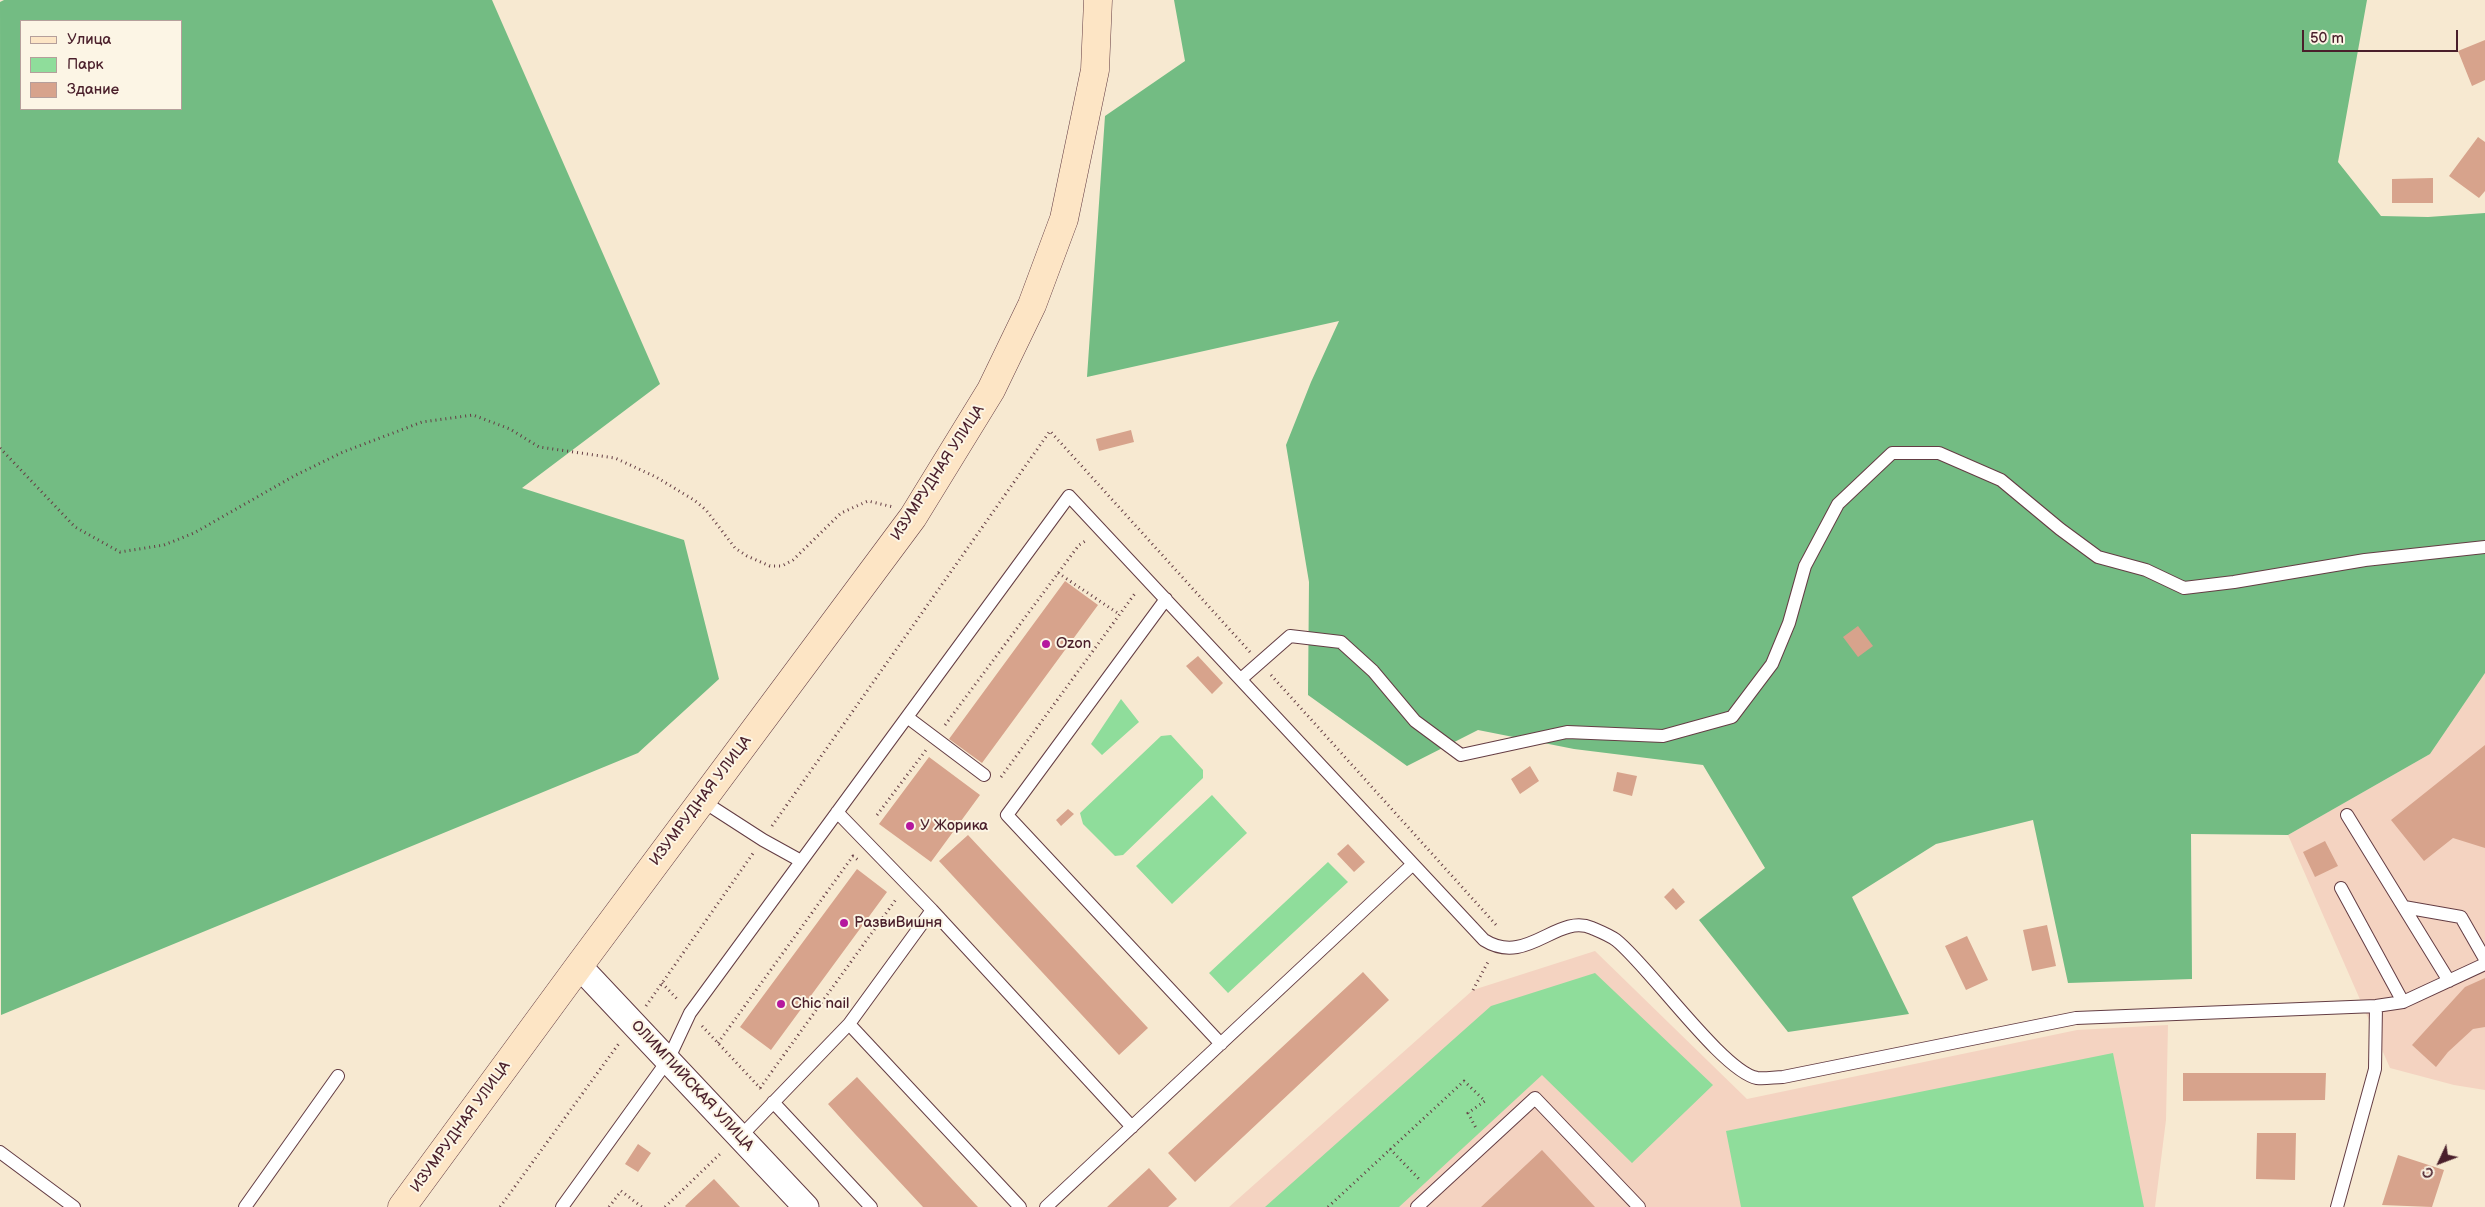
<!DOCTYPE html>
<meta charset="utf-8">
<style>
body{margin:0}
#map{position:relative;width:2485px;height:1207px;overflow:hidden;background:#f7e9d1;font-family:"Balsamiq Sans",sans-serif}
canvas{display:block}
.legend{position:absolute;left:20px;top:20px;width:162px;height:90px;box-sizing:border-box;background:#fcf5e5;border:1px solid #b59f9b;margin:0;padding:6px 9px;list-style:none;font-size:15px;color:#4a1f2b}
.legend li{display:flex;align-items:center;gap:10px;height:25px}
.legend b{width:25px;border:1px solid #b59f9b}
.north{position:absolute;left:2415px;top:1137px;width:50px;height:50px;-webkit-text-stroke:4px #fcf5e5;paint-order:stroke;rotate:227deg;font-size:14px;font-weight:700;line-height:20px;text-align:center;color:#4a1f2b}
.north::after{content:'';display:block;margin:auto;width:18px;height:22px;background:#4a1f2b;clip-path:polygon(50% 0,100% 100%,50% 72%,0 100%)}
.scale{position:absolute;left:2302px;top:30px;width:156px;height:22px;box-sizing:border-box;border:2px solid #4a1f2b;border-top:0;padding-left:6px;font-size:15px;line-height:18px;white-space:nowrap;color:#4a1f2b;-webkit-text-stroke:4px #fcf5e5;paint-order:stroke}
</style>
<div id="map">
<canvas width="2485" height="1207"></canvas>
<ul class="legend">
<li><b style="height:6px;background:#fde5c5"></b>Улица</li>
<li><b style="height:14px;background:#8fdd9b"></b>Парк</li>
<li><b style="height:14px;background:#d7a38c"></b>Здание</li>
</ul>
<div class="north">С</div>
<div class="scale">50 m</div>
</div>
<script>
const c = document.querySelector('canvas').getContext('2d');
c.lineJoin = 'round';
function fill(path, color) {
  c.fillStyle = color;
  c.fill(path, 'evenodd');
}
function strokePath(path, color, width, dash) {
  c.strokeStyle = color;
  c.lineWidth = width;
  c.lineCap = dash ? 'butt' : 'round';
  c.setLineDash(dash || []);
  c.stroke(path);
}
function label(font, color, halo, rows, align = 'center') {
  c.font = font + ' "Balsamiq Sans",sans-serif';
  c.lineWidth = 4;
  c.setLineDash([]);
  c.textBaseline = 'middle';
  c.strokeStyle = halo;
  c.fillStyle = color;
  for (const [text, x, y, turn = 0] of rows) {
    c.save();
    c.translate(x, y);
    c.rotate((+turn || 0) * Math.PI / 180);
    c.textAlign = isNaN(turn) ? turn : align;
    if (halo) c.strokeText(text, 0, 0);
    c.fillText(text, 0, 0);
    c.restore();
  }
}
fill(new Path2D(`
 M2485,673V1090L2454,1085L2390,1068L2288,835L2430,754Z
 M1595,951L1747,1099L2077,1030L2168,1025L2166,1120L2155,1207H1229L1473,990Z`), '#f4d3c1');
fill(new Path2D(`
 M1121,699L1139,722L1102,755L1091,744Z
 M1171,735L1203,770V778L1123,855L1115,856L1083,824L1080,813L1161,736Z
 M1212,795L1247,833L1172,904L1136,866Z
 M1328,862L1348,882L1228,993L1209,973Z
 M1595,973L1713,1085L1632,1163L1542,1075L1399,1207H1265L1491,1006Z
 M2113,1053L2144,1207H1741L1726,1131Z`), '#8fdd9b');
fill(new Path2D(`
 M4,0H492L660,384L522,488L684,540L719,679L638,753L1,1015L0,2ZM181,21V109H21V21Z
 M1174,0H2367L2338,162L2381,216L2428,217L2485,213V673L2430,754L2288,835L2191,834L2192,979L2068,983L2033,820L1936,844L1852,897L1909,1014L1788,1032L1699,920L1765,868L1703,765L1574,749L1478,730L1407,766L1308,695L1309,582L1286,445L1311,382L1339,321L1087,377L1105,116L1185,61Z`), '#73bc83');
fill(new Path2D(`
 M2485,40V80L2472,86L2458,51Z
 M2478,137L2485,142V191L2479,198L2449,176Z
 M2433,178V203H2392V179Z
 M1131,430L1134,442L1099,451L1096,439Z
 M1065,581L1098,605L982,763L949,739Z
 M1858,626L1873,646L1858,657L1843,637Z
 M1198,656L1223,683L1212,694L1186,666Z
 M2485,745V848L2453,838L2424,861L2391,820Z
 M929,757L980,795L931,862L879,824Z
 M1530,766L1539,781L1520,794L1511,779Z
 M1617,772L1637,776L1632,796L1613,791Z
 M1068,809L1074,814L1061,826L1056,820Z
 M968,835L1148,1028L1119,1055L939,861Z
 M2325,841L2338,866L2315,877L2303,852Z
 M1348,844L1365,862L1354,872L1337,854Z
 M857,869L887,892L771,1050L740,1027Z
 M1673,888L1685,902L1676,910L1664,897Z
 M2047,925L2056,966L2032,971L2023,930Z
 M1967,936L1988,980L1966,990L1945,946Z
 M1363,972L1389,1000L1195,1182L1168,1153Z
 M2485,978V1027L2473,1029L2448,1052L2436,1067L2412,1045L2465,987Z
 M2183,1073H2326L2325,1100L2183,1101Z
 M857,1077L978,1207H923L855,1134L828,1104Z
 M2257,1133H2296L2295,1180L2256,1179Z
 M638,1144L651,1153L638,1172L625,1164Z
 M1542,1150L1595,1207H1481Z
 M2398,1155L2444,1170L2432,1207L2382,1205Z
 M1149,1168L1177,1199L1168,1207H1107Z
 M714,1179L740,1207H686L685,1206Z`), '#d7a38c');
const lane = new Path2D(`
 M1166,599L1007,815L1221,1044
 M1241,679L1290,636L1341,642L1373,671L1415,721L1461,755L1567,732L1663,736L1732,717L1772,664L1789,623L1805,566L1838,504L1892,453H1939L2001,480L2060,529L2098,557L2146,570L2184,588L2234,582L2365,560L2485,547
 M907,717L984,775
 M701,800L763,840L801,861
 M837,812L932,910L1132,1127
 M2347,815L2449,981
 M2341,888L2403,1002
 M2404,907L2461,917L2485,959
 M849,1024L1020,1207
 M773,1102L871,1207
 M740,1137L849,1024L932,910
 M0,1152L74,1207
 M245,1207L338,1076
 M562,1207L668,1060L690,1013L1069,496L1484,940C1527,967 1557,913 1592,928C1599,931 1609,935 1616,940C1648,965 1723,1072 1757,1078C1765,1079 1775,1077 1783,1077L2076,1018L2376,1006L2403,1002L2485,964
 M1046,1207L1413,864
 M1417,1207L1535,1098L1639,1207
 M2337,1207L2375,1069L2376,1006`);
const street = new Path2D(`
 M579,966L806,1207`);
const secondary = new Path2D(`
 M402,1207L579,966L913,517L991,390L1032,305L1064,219L1095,70L1098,0`);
strokePath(lane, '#643d44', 14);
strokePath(street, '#643d44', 27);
strokePath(secondary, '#643d44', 29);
strokePath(new Path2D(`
 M0,448L75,527L120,552L164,545L194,533L294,476L343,452L422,422L473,415L510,429L539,447L615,458L656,477L694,500L706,510L735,548L747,556L770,566H782L793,560L841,513L868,501L893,507
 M1058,573L1119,614
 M1271,675L1498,927
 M945,725L1079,545L1087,540
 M1001,777L1136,592
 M877,815L926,750
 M772,826L1050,431L1250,652
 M662,983L679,1001
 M1473,990L1489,960
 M646,1006L754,852
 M702,1026L761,1089
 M718,1043L853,856L858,860
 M760,1088L897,898
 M1390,1149L1421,1181
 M500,1207L620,1042
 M609,1207L621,1191L642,1207
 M665,1207L722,1152
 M1328,1207L1464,1081L1485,1101L1468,1113L1477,1130`), '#643d44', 3, [1, 4]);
strokePath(lane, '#fff', 12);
strokePath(street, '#fff', 25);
strokePath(secondary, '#fde5c5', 28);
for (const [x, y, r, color] of [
 [1046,644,5,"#b5179e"],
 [910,826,5,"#b5179e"],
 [844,923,5,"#b5179e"],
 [781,1004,5,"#b5179e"]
]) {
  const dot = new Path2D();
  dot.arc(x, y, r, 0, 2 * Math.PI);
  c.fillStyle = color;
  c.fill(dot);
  strokePath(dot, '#fcf5e5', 2);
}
label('15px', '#4a1f2b', '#fcf5e5', [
 ["ИЗУМРУДНАЯ УЛИЦА",938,473,-57],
 ["ИЗУМРУДНАЯ УЛИЦА",701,801,-53],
 ["ОЛИМПИЙСКАЯ УЛИЦА",692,1086,47],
 ["ИЗУМРУДНАЯ УЛИЦА",461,1127,-54]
]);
label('15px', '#4a1f2b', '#fcf5e5', [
 ["Ozon",1056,644],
 ["У Жорика",920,826],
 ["РазвиВишня",854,923],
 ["Chic nail",791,1004]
], 'left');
</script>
